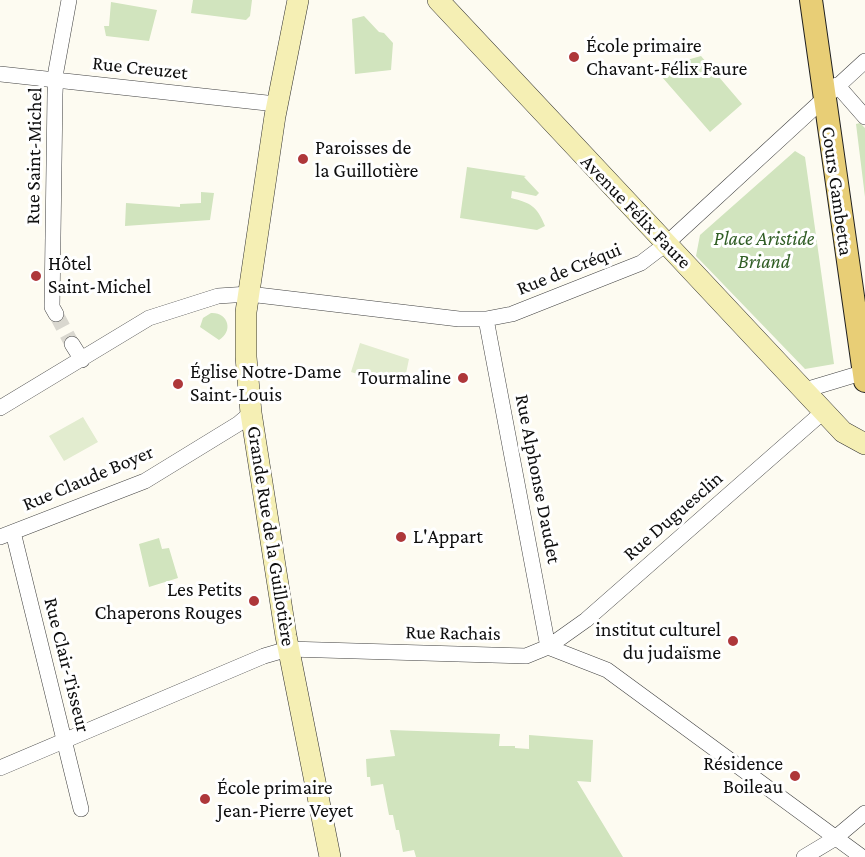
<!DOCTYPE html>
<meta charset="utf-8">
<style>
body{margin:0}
canvas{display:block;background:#fdfbf1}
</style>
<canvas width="865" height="857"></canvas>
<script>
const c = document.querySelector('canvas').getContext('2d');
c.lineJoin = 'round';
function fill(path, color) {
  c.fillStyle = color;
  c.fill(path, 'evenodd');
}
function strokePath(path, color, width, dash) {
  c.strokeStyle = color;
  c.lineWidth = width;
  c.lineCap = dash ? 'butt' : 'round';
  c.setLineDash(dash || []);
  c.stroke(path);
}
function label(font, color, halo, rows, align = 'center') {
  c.font = font + ' "Crimson Pro",serif';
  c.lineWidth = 6;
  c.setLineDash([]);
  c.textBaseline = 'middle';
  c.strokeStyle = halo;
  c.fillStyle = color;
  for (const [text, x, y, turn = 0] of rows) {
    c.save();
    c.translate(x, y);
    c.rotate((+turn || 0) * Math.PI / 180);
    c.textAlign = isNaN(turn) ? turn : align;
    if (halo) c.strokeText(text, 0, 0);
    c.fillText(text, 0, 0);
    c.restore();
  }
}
fill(new Path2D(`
 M193,0H252L250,16L246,20L191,13Z
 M111,2L157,10L149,41L106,36L104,26H109Z
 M364,16L379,32L384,33L393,43L391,70L355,74L352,19Z
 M701,56L742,104L710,132L655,69Z
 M860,123L865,128V197L856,124Z
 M795,151L805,157L834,364L805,369L696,256L700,235Z
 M467,167L526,176L524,177L539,193L536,196L512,191L511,198C531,203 537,206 545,226L537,230L460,218Z
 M201,192L214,193L210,220L125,226L126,203L180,207V204L201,203Z
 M211,313C228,312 234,331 219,340L200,327L203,318Z
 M159,538L162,549L169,548L178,578L149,587L139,544Z
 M390,730L500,734L499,746H515V748L529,749V735L593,740L591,782L577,781L623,857H416L414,850L403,852L399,830H396L393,815H389L383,784L371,786L370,777H367L366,759L395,756Z`), '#d1e4be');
fill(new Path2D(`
 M360,343L409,359L403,388L351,372Z
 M83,417L98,442L64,461L49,436Z`), '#e2eccf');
strokePath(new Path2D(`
 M56,314L72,344`), '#d9d7cf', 15, [15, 8]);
const street = new Path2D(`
 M0,74L276,104
 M837,85L865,117
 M56,314L52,307L55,94L56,71L69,0
 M486,319L548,647
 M72,344L82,360
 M805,390L865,372
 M0,408L149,318L218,296L249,294L459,319H486L512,314L641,263L666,244L865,61
 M13,532L81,809
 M0,537L145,481L238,424L251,413
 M548,647L607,670L862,857
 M0,768L264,656L288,649L526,656L548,647L586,620L823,412
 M804,857L834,839L865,813`);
const secondary = new Path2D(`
 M298,0L275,116L246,312V357L251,413L286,636L330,857
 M438,0L843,432L865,444`);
const primary = new Path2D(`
 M811,0L865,381`);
strokePath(street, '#414141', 16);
strokePath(secondary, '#303030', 22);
strokePath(primary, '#1f1f1f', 24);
strokePath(street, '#fff', 15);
strokePath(secondary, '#f5efb4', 21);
strokePath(primary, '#e8ce76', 22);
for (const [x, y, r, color] of [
 [574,57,6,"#ae373a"],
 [303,159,6,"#ae373a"],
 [36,276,6,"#ae373a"],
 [463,378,6,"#ae373a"],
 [178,384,6,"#ae373a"],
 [401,537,6,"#ae373a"],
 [254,601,6,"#ae373a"],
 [733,641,6,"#ae373a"],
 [795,776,6,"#ae373a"],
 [205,799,6,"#ae373a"]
]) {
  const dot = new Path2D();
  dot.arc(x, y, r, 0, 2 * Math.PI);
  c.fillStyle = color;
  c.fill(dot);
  strokePath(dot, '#fff', 2);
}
label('20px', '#0e0e0e', '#fff', [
 ["École primaire",586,46],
 ["Chavant-Félix Faure",586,69],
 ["Paroisses de",315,148],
 ["la Guillotière",315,171],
 ["Hôtel",48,264],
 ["Saint-Michel",48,287],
 ["Église Notre-Dame",190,372],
 ["Saint-Louis",190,395],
 ["Tourmaline",451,378,"right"],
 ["L'Appart",413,537],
 ["Les Petits",242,590,"right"],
 ["Chaperons Rouges",242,613,"right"],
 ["institut culturel",721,630,"right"],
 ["du judaïsme",721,653,"right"],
 ["Résidence",783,764,"right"],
 ["Boileau",783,787,"right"],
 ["École primaire",217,788],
 ["Jean-Pierre Veyet",217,811]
], 'left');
label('20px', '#0e0e0e', '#fff', [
 ["Rue Creuzet",140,68,6],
 ["Rue Saint-Michel",34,156,-89],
 ["Cours Gambetta",837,191,82],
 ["Avenue Félix Faure",636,212,46],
 ["Rue de Créqui",569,269,-22],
 ["Rue Claude Boyer",88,478,-23],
 ["Rue Alphonse Daudet",538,479,79],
 ["Rue Duguesclin",673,516,-41],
 ["Grande Rue de la Guillotière",271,536,81],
 ["Rue Rachais",453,633,1],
 ["Rue Clair-Tisseur",67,665,76]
]);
label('italic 20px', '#315e26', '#fff', [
 ["Place Aristide",764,239],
 ["Briand",764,262]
]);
</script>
